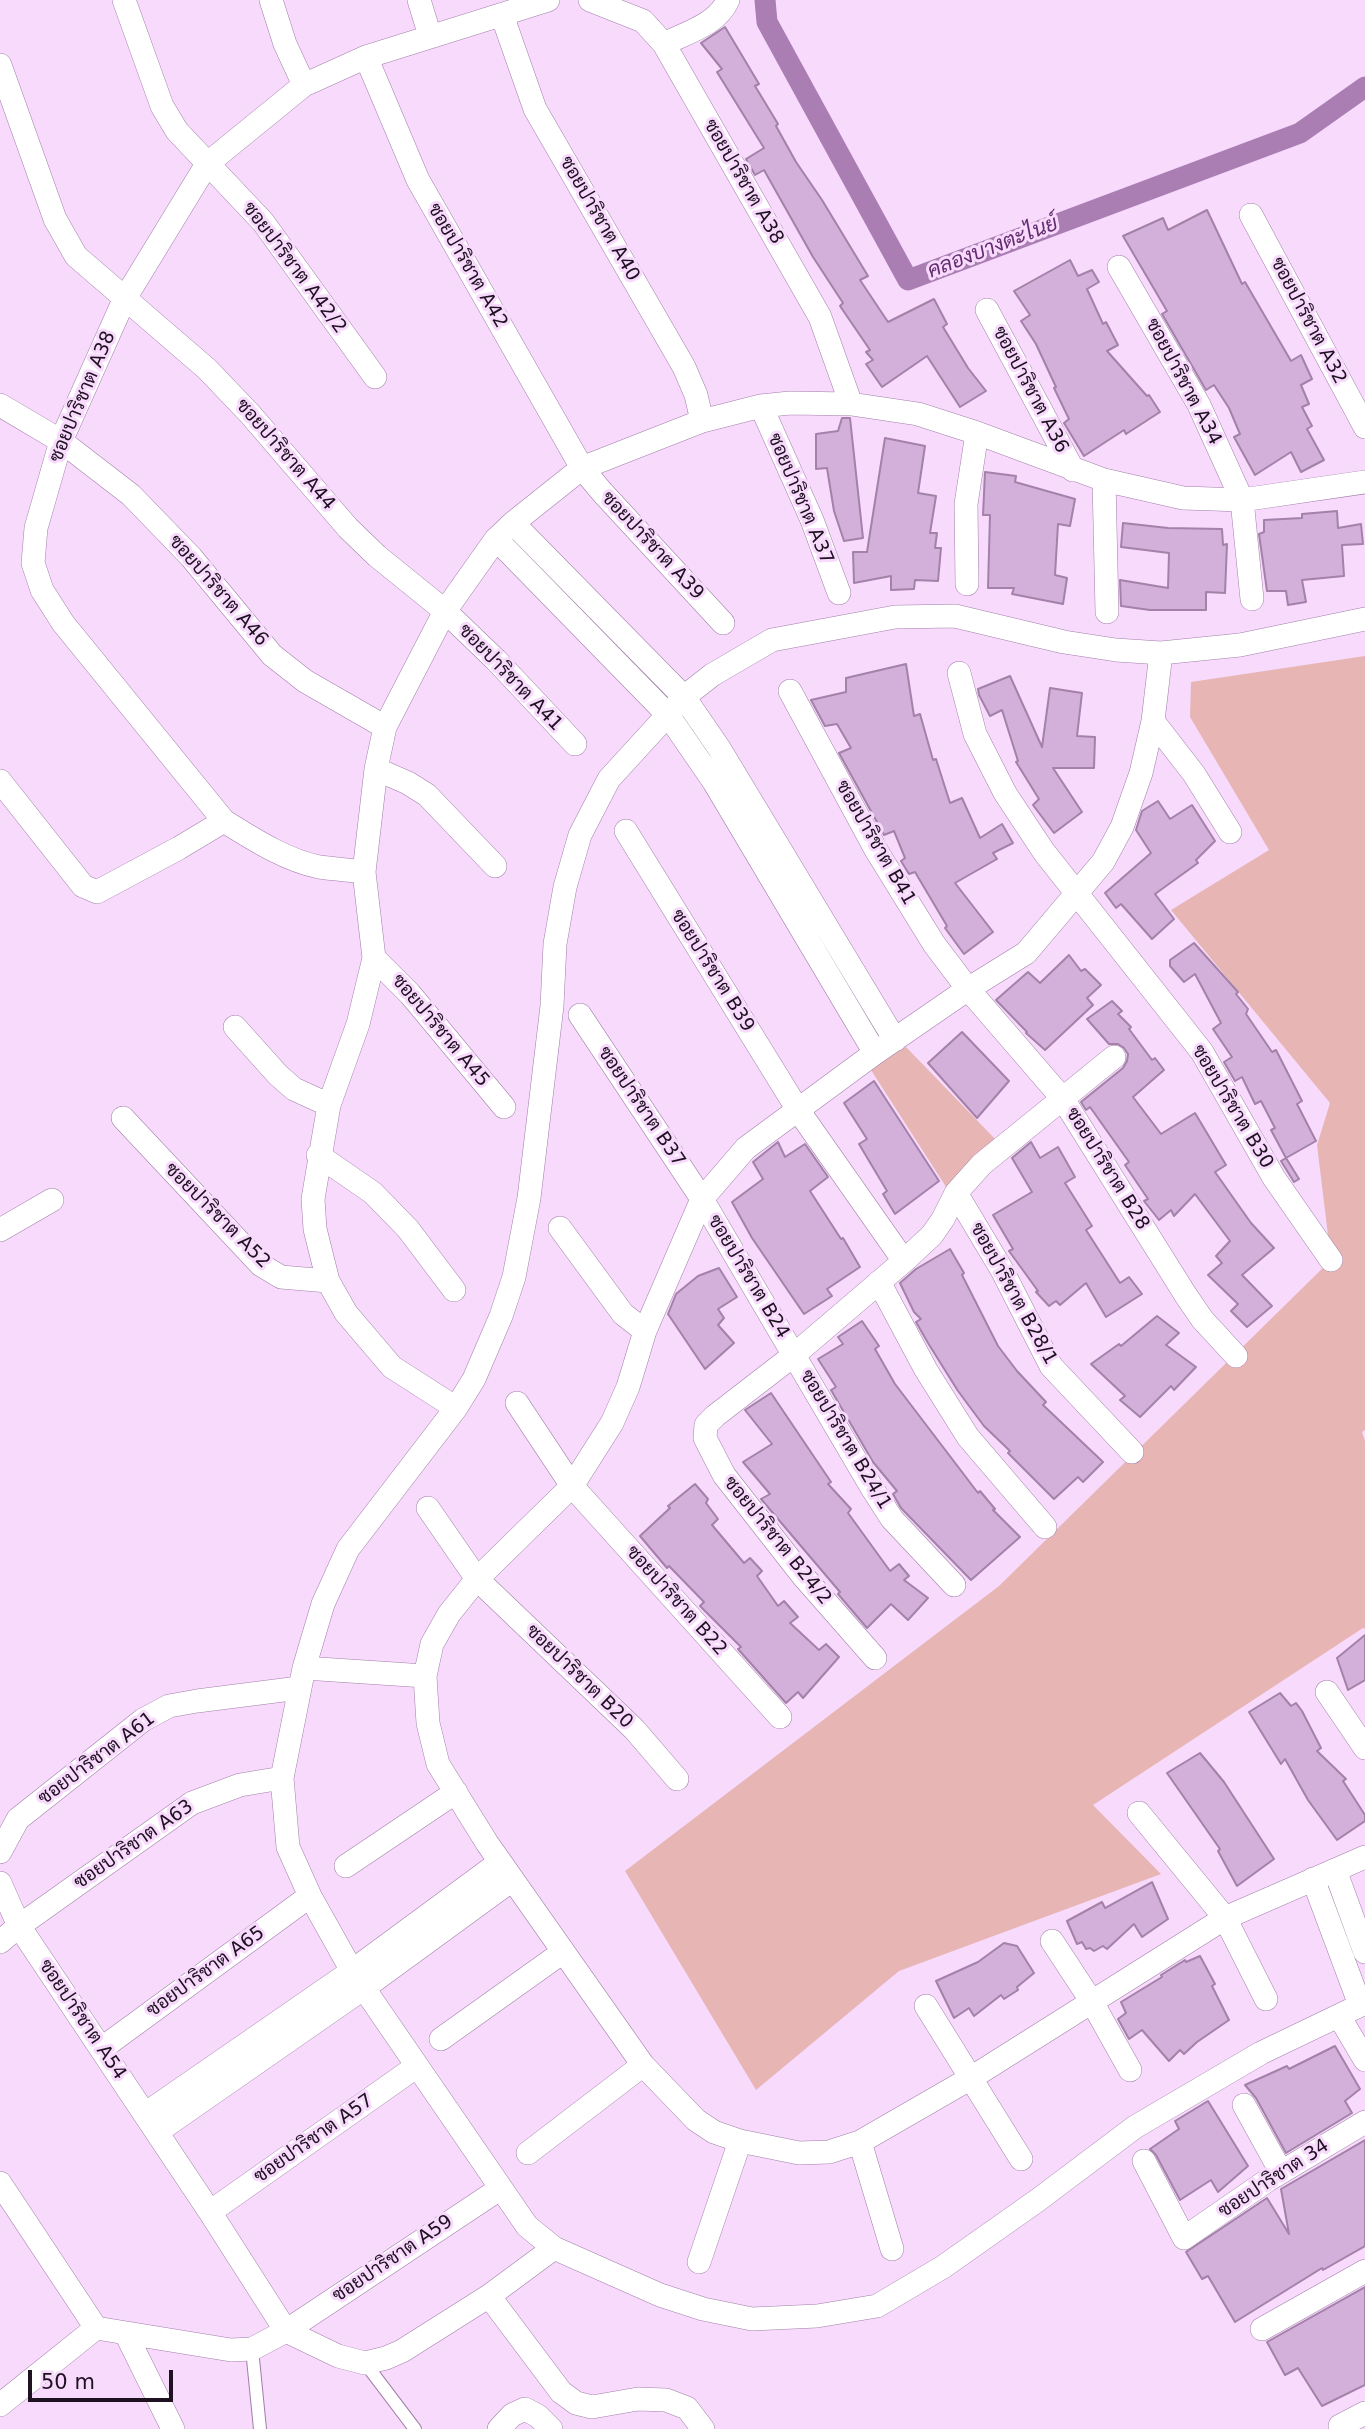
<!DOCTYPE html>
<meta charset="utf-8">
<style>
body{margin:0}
#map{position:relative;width:1365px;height:2429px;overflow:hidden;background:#f8dafd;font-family:"DejaVu Sans",sans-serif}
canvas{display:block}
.scale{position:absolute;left:28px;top:2370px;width:145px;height:32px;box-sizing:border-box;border:4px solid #1e1120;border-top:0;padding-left:9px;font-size:21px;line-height:24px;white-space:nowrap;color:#1e1120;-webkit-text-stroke:5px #f8dafd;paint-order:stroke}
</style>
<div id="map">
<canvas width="1365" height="2429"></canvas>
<div class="scale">50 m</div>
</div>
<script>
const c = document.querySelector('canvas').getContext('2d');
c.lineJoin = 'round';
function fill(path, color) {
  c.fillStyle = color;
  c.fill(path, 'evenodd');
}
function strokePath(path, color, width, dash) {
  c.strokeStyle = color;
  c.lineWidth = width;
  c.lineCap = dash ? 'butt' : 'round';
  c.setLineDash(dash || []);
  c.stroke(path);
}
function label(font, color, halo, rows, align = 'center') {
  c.font = font + ' "DejaVu Sans",Sarabun,sans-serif';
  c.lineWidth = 6;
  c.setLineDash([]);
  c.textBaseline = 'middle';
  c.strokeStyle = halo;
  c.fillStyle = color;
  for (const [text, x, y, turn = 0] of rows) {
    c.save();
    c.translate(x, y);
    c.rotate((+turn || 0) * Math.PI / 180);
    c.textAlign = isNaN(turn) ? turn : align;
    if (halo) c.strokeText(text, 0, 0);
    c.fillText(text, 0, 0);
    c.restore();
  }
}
fill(new Path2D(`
 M1365,656V1430L1362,1432L1365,1441V1629L1363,1628L1093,1805L1161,1874L899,1971L756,2090L625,1871L999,1586L1331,1260L1317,1145L1330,1103L1171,910L1269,850L1190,717L1191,682Z
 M906,1047L997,1141L950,1193L869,1067Z`), '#e7b6b4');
strokePath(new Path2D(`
 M765,0L767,22L908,280L1300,133L1365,87`), '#aa7eb3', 21);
const building = new Path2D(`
 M725,27L759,84L755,86L778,124L776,126L796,162L822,200L868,276L860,280L888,322L934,299L947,324L943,327L968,368L986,391L960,407L927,356L882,387L866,364L873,360L866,352L870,350L840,306L843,303L813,257L764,170L755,175L746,159L764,148L717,72L722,69L701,43Z
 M1207,210L1242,284L1245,282L1291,361L1301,355L1312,379L1301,385L1309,404L1302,407L1312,426L1307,429L1324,460L1301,472L1291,452L1255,475L1234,437L1240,434L1229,408L1214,385L1206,390L1162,314L1167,311L1123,236L1163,218L1168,230Z
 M1070,260L1078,276L1092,270L1099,282L1087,289L1103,324L1106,322L1118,345L1107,351L1147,396L1149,395L1160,412L1126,434L1124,430L1084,456L1064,423L1069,419L1054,388L1056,387L1036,344L1021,321L1030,315L1014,291Z
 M842,418H850L863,538L844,541L834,511L827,468L816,469V434L838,431Z
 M885,438L925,446L918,493L936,496L930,533H937L935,548H941L938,581L915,580L914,589L891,590V576L854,583L853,552H867Z
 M985,472L1016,476L1015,482L1075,499L1070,526L1058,524L1055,575L1067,578L1063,604L1012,594L1014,588H988L990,515H983Z
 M1337,511L1338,528L1361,524L1363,544L1342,545L1344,576L1302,580L1306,602L1288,605L1286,591H1267L1259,534L1264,532V520L1302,518V514Z
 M1123,523L1168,528L1222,529L1223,545L1227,544L1225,593L1206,592V610H1150L1121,606L1120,580L1168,588L1169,553L1121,547Z
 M906,664L914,716L920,714L933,760L936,759L950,803L962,798L980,838L1002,824L1013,843L993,853L997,859L955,883L993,932L964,954L945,928L947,926L915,872L909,874L901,861L905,858L894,831L884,835L877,822L839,753L851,748L837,724L825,726L811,700L846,692V678Z
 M1010,676L1042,747L1050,688L1082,693L1077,736L1095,737L1094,768H1053L1082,812L1054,833L1033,805L1039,799L1016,762L1018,761L1002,710L990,716L979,695L978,689Z
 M1158,801L1170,819L1192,805L1215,841L1196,860L1198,863L1155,894L1174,919L1152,939L1121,904L1116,908L1105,893L1151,853L1136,830L1142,811Z
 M1194,943L1238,992L1236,994L1248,1009L1246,1014L1272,1052L1276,1050L1302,1101L1297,1104L1316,1141L1286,1158L1271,1130L1275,1128L1261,1101L1255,1104L1242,1077L1235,1081L1224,1062L1232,1057L1213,1029L1221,1023L1195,974L1184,982L1170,966V960Z
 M1069,955L1081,971L1085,969L1101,985L1087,998L1093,1005L1045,1050L1026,1033L1027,1032L996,1000L1028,972L1040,983Z
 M1112,1001L1122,1011L1118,1014L1131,1027L1129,1029L1152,1060L1155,1058L1164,1070L1133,1097L1161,1134L1195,1113L1226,1165L1215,1172L1251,1223L1274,1248L1242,1275L1272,1306L1247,1327L1231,1311L1238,1304L1208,1275L1222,1263L1216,1256L1230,1241L1195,1194L1174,1216L1171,1210L1159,1220L1144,1201L1148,1199L1125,1165L1129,1162L1090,1107L1086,1110L1081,1102L1123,1068L1127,1061L1128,1054L1124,1048L1118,1044H1109L1087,1019Z
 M962,1032L1009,1081L977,1118L928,1063Z
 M874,1081L939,1181L895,1214L883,1194L887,1191L859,1144L867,1139L844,1103Z
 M778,1142L785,1157L805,1144L828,1177L810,1191L841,1239L843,1238L860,1267L827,1289L832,1296L804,1314L752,1238L732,1202L763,1179L753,1162Z
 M1031,1142L1040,1158L1058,1147L1075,1177L1065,1183L1092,1226L1086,1230L1120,1283L1129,1277L1142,1294L1106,1317L1086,1283L1060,1305L1056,1301L1049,1306L1036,1292L1038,1291L1009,1251L1013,1249L993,1215L1032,1192L1012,1158Z
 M1286,1158L1299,1179L1294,1182L1281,1161Z
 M950,1249L964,1273L962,1275L998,1346L1017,1371L1046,1402L1043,1405L1103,1462L1083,1482L1078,1477L1054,1499L1008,1453L1010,1451L984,1426L958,1391L928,1343L916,1322L921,1319L914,1312L900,1283L916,1269Z
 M719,1268L737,1297L718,1309L724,1318L718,1325L734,1343L705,1369L668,1314L676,1294L698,1276Z
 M1157,1316L1179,1333L1166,1345L1196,1367L1174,1390L1171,1386L1140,1417L1120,1400L1125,1396L1091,1364L1119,1344L1121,1346Z
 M862,1321L879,1346L875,1349L895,1384L978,1493L980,1491L995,1509L993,1510L1020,1537L971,1580L901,1508L893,1494L897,1491L873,1462L831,1390L836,1387L818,1359L843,1344L838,1337Z
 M771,1393L831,1482L828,1484L851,1509L848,1513L890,1571L899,1564L909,1576L904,1580L928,1598L908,1620L891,1604L867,1628L838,1594L840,1592L761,1499L770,1494L743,1462L772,1444L745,1410Z
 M695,1484L708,1499L706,1503L718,1519L712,1525L744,1563L750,1558L762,1571L757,1576L778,1606L784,1601L798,1617L790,1623L819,1650L826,1644L839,1657L803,1698L798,1692L786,1703L738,1649L741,1647L700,1606L704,1602L669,1566L667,1568L640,1536L670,1508L668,1506Z
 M1365,1635V1680L1348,1690L1337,1658Z
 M1280,1693L1291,1706L1296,1703L1302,1711L1321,1748L1317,1751L1346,1779L1343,1781L1365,1815V1821L1337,1840L1308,1800L1285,1759L1281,1764L1249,1712Z
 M1200,1753L1224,1782L1274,1859L1237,1886L1218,1851L1220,1849L1167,1773Z
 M1152,1882L1168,1919L1142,1937L1134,1924L1107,1949L1103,1946L1094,1951L1090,1948L1086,1949L1082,1942L1077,1944L1067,1921L1102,1902L1105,1908Z
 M1004,1943L1017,1946L1034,1973L1017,1987L1018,1990L1004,1999L1001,1995L974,2016L969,2008L954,2018L936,1981L978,1962Z
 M1200,1956L1215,1984L1212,1986L1229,2020L1197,2042L1184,2054L1180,2050L1169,2061L1142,2030L1129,2039L1118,2019L1126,2013L1121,2002L1162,1977L1161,1975L1185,1960L1186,1962Z
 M1335,2046L1360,2089L1345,2101L1352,2113L1286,2153L1256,2098L1245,2085L1287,2066L1289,2069Z
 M1208,2101L1248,2166L1218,2192L1211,2180L1180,2200L1156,2155L1150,2149L1179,2129L1175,2121Z
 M1365,2140V2246L1323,2270L1322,2268L1235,2322L1208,2276L1202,2279L1186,2252L1267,2198L1289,2234L1281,2189Z
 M1365,2287V2385L1322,2406L1298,2368L1285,2375L1267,2342Z`);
fill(building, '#d3b0da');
strokePath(building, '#a381a9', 2);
const service = new Path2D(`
 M252,2349L260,2429
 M365,2363L415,2429`);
const minor = new Path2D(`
 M124,0L162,106L177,131L263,222L375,377
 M271,0L285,44L304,85
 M419,0L430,36
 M590,0L643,21L664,44L820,317L851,404
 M502,15L535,109L684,367L696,395L702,421
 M664,44C686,33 718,24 728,0
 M366,57L418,180L582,468L602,492L723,623
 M0,65L55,219L76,256L207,369L250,414L348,528L377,556L445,611L496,660L575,744
 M1251,215L1365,427
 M1119,267L1199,405L1242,500L1252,599
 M987,310L1073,470
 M0,405L61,441L131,495L191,557L272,655L305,681L385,727
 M761,406L812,520L839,593
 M1104,480L1107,612
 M513,523L684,697L719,748L895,1040
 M496,539L668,715L714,782L875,1053
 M967,584L966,504L977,433
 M1365,619L1240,645L1161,653L1116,650L1064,642L955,616L895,617L772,640L712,675L684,697L609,779L580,835L565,887L555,944L552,1006L529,1198L514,1277L501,1316L474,1379L456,1408L348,1549L323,1604L304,1668L282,1778L288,1847L310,1896L352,1971L527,2226L554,2248L660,2295L703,2309L752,2319L817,2316L877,2306L943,2267L1038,2200L1135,2127L1261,2053L1365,2003
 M1161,653L1153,721L1141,773L1122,827L1103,862L1026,953L968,989L875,1053L746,1148L702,1199L645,1331L628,1387L612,1423L572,1486L477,1579L449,1614L432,1644L425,1676L428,1723L438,1764L487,1843L643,2065L696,2120L714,2132L740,2141L799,2153L829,2152L860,2142L971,2078L1225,1918L1365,1857
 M959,673L975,734L1005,793L1044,852L1202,1052L1274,1178L1331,1260
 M790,691L876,850L934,944L968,989L1063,1099L1185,1294L1202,1319L1236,1356
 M1153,721L1194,774L1230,832
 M376,769L408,783L427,795L495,866
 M0,781L83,886L97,892L179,848L224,821
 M626,831L798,1110L904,1261
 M364,872C349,870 334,869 319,867C285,860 253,839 224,821L63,623L42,590L33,563L36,528L61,441L124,300L207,164L304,85L366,57L548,0
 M374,958L410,994L504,1107
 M580,1015L702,1199L872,1488L892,1519L954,1585
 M235,1027L278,1075L294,1089L329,1105
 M123,1118L261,1265L281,1277L328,1281
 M318,1155L373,1193L408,1229L454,1290
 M956,1193L1002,1270L1051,1366L1132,1452
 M560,1228L623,1314L645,1331
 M0,1230L52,1200
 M879,1282L926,1370L968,1437L1045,1527
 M517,1403L572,1486L780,1717
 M456,1408L392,1367L346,1313L328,1281L315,1229L313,1199L329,1105L358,1024L374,958L364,872L376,769L385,727L445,611L496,539L513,523L582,468L702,421L761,406L790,403L851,404L918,414L977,433L1104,480L1183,498L1242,500L1365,482
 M428,1508L477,1579L634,1729L677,1779
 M875,1658L803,1576L724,1475L705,1438L706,1425L715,1416L794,1355L904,1261L932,1235L943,1219L956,1193L982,1164L1114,1057
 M304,1668L425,1676
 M1327,1692L1365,1748
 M1139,1813L1225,1918L1266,1999
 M0,1852L18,1819L143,1720L169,1706L197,1701L299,1688
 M346,1866L456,1792
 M1335,1870L1365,1952
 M1313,1879L1360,2005
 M0,1883L19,1926L210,2212L286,2331L338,2356L365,2363L386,2358L402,2351L489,2296L554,2248
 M1052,1941L1092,2002L1130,2070
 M0,1942L19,1926L192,1803L240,1785L282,1778
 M926,2006L1021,2159
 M1339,2016L1365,2060
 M441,2039L563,1952
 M101,2049L310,1896
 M1244,2105L1281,2172
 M145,2114L352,1971L500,1862
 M157,2132L364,1988L512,1880
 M860,2142L892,2249
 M528,2153L643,2065
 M1144,2161L1184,2238L1268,2180L1365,2122
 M0,2183L96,2328
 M210,2212L417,2066
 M699,2262L740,2141
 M489,2296L561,2392L576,2403L592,2407L638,2399L666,2400L687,2408L703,2429
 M1262,2329L1365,2271
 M126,2334L173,2429
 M0,2405L96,2328L231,2350L252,2349L286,2331L501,2188
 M1340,2426L1365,2413
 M499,2429L512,2415L525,2409L538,2416L551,2429`);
strokePath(service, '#a17fa8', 14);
strokePath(minor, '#a17fa8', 24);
strokePath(service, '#fff', 12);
strokePath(minor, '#fff', 23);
label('19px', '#1e1120', '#f8dafd', [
 ["ซอยปาริชาต A38",743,182,60],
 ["ซอยปาริชาต A40",599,219,60],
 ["ซอยปาริชาต A42",467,266,60],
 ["ซอยปาริชาต A42/2",294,268,53],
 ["ซอยปาริชาต A32",1308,321,62],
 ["ซอยปาริชาต A34",1183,382,62],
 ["ซอยปาริชาต A36",1030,390,62],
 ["ซอยปาริชาต A38",83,397,-67],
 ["ซอยปาริชาต A44",285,455,49],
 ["ซอยปาริชาต A37",800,499,67],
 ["ซอยปาริชาต A39",652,546,47],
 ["ซอยปาริชาต A46",218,591,49],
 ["ซอยปาริชาต A41",510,678,46],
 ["ซอยปาริชาต B41",875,843,60],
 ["ซอยปาริชาต B39",712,971,58],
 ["ซอยปาริชาต A45",440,1031,50],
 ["ซอยปาริชาต B37",641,1107,56],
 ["ซอยปาริชาต B30",1232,1107,59],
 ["ซอยปาริชาต B28",1107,1169,58],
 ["ซอยปาริชาต A52",217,1216,45],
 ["ซอยปาริชาต B24",748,1277,59],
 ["ซอยปาริชาต B28/1",1013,1294,61],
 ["ซอยปาริชาต B24/1",845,1440,59],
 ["ซอยปาริชาต B24/2",777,1541,51],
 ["ซอยปาริชาต B22",676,1601,48],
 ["ซอยปาริชาต B20",579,1677,44],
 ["ซอยปาริชาต A61",97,1759,-37],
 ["ซอยปาริชาต A63",134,1845,-35],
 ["ซอยปาริชาต A65",206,1972,-36],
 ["ซอยปาริชาต A54",82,2020,56],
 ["ซอยปาริชาต A57",314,2139,-35],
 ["ซอยปาริชาต 34",1274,2179,-33],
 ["ซอยปาริชาต A59",393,2259,-34]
]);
label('italic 21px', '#642d6f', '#f8dafd', [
 ["คลองบางตะไนย์",993,248,-21]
]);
</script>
